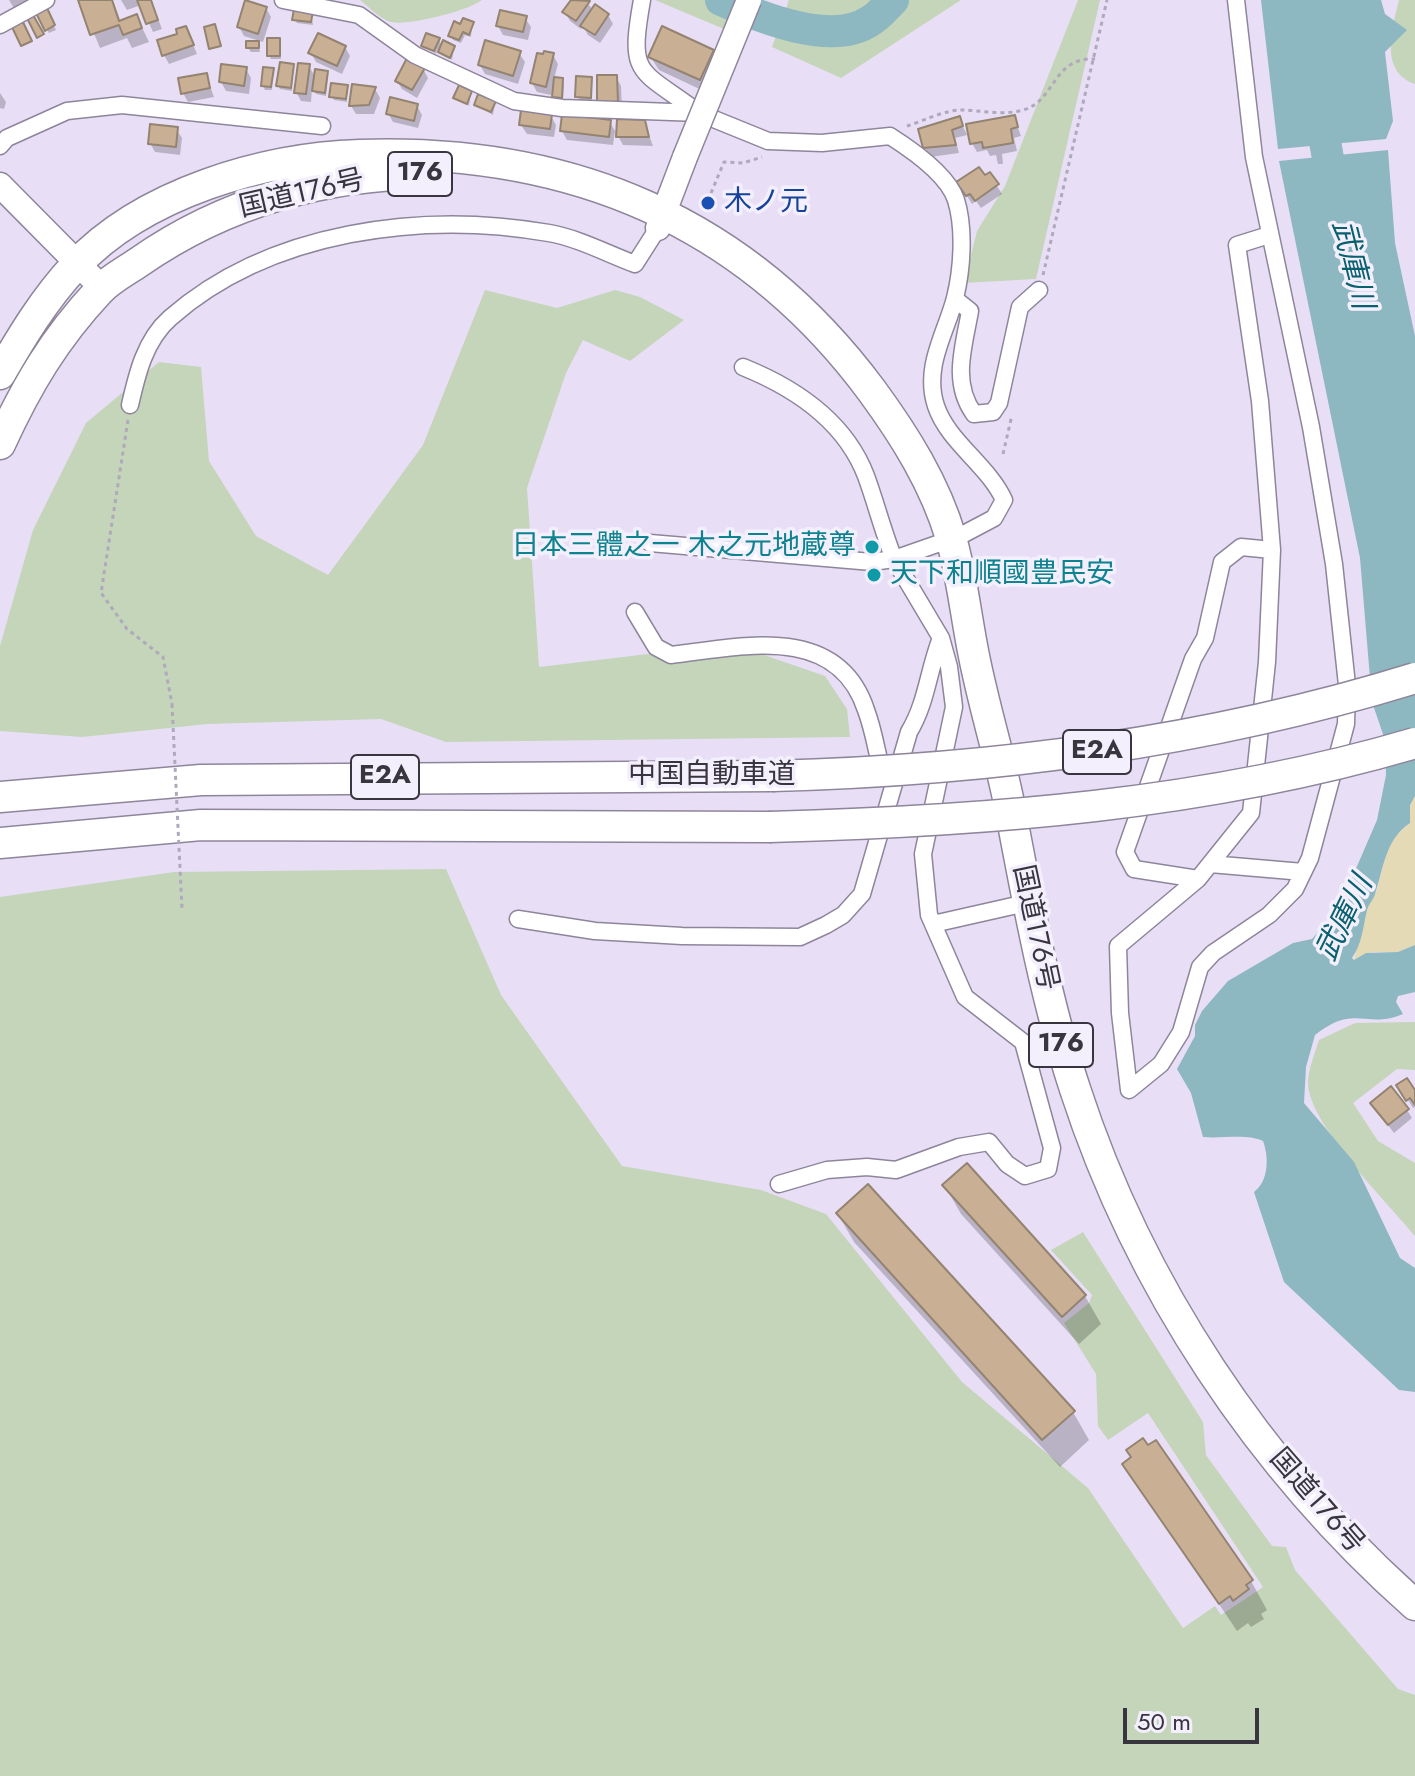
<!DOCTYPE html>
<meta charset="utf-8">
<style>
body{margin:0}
#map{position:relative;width:1415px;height:1776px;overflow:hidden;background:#e8dff7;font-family:Jost,sans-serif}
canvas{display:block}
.scale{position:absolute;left:1123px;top:1708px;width:136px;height:36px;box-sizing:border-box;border:4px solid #39353e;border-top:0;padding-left:10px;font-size:24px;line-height:28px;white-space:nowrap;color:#39353e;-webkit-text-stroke:6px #f4effd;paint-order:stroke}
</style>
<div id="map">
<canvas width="1415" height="1776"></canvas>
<div class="scale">50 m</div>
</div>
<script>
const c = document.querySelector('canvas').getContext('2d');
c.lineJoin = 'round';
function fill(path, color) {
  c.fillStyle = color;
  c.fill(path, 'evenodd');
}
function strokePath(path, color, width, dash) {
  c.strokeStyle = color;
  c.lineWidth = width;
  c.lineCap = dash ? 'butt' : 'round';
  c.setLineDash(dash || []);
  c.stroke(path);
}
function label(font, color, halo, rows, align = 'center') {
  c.font = font + ' Jost,"Noto Sans JP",sans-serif';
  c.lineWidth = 7;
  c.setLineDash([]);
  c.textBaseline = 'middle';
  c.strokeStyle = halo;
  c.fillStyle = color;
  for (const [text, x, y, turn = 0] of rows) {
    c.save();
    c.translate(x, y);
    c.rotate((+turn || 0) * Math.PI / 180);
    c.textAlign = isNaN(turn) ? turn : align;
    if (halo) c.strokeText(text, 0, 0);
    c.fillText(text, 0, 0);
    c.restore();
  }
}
fill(new Path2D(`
 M360,0H482C468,11 408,26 391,22C380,19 369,7 360,0Z
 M655,0H735L724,29Z
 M789,0H961L841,78L772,47Z
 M1078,0H1100L1036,279L964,283L977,231L1005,186Z
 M1399,0H1415V84C1379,72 1392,28 1399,0Z
 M485,290L557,308L615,290L640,297L684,320L630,361L583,340L566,373L527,488L539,667L732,644L825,676L847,709L850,737L446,742L381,719L208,724L82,737L0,731V646L33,530L86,423L159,362L201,367L209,461L256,536L328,575L423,445Z
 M446,869L501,995L622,1166L761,1190L826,1214L962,1382L1088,1488L1183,1628L1215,1606L1221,1615L1263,1587L1148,1413L1108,1440L1098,1426L1096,1374L1064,1323L1089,1303L1092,1295L1051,1250L1083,1232L1203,1422L1206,1455L1272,1546L1286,1547L1295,1570L1398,1689L1415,1695V1776H0V897L174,872Z
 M1415,1022V1070L1397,1069L1353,1103L1378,1141L1415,1163V1236C1387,1202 1309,1125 1308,1083C1308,1070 1315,1053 1319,1040L1355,1023Z`), '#c4d5ba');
fill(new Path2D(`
 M1415,796V945L1398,952H1372L1354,960L1367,907L1377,889L1387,852L1394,837L1410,823V805Z`), '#e4dbb6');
fill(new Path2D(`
 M1261,0H1381L1385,14L1407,30L1385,52L1393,121L1386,139L1278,149Z
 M1388,150L1395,243L1415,336V796L1410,805V823C1385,840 1384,867 1375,894C1373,901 1369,903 1367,910C1363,927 1362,944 1352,958L1354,960L1366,953L1398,952L1415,945V992L1398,996L1396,1002L1403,1014C1365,1030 1356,1003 1315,1035L1306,1067L1304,1103L1354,1162L1400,1258L1415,1268V1392L1399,1390L1284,1282L1254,1192C1269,1181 1269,1157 1263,1141C1246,1133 1223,1139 1203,1137L1191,1093L1177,1069L1195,1036V1025L1202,1011L1228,981L1293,943L1312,939L1339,908L1377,820L1386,775L1385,740L1372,702L1360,558L1279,161Z`), '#8db7c1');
fill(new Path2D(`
 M9,0H35L15,10Z
 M80,0H113L121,22L137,17L149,42L132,48L127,38L100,48Z
 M121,0H151L162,29L153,32L141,5L127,10Z
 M573,0H585L593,10L608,15L613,24L600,43L588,35L583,26L581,29L570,21L565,12Z
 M266,8L271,17L263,42L244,36L239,27Z
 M46,10L56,30L49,33L39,14Z
 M311,13L313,25L297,23L295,19Z
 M525,18L531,27L528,40L503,35L498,26Z
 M472,24L471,37L465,35L461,43L453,40L451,36L462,26Z
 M190,37L197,54L169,64L164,55Z
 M279,40L281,59H271L269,55Z
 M439,40L442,46L454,47L452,60L438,49L436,54L423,45Z
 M258,43L260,52H251L248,48Z
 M345,47L350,56L342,74L316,62L311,53Z
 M712,51L720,65L708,93L659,70L650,56Z
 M519,53L525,62L518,84L485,74L480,65Z
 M553,55L558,64L554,79L564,84L563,101L554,96L555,86L551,95L537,92L532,83Z
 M293,66L292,91L280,89L278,86Z
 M309,66L315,77L326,73L328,77L326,96L316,94L312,88L311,102L301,101L296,92Z
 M246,69L251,78L249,94L226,91L221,82Z
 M423,69L428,78L417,98L402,89L397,81Z
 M273,70L272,90H265L263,86Z
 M206,75L214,97L188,102L183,93Z
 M616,77L621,86L622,111L604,112Z
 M591,79L592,101H580L578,97Z
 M347,87V102L334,100L332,96Z
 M375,89L380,98L374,114H356L351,106Z
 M471,92L469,106L455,97Z
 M0,93L6,102L4,109L0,108Z
 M495,103L493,115L476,105Z
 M417,106L422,115L418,128L393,122L388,113Z
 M551,116L556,125L554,137L527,134L521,125Z
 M1014,117L1021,136L1014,138L1017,151L1002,154L1003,164H998L996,155L990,156L987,150L977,152L972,143Z
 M959,118L967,135L955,138L959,153L930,157L925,148Z
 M644,121L653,146L623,145L618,136Z
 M610,122L615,131L613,145L567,140L562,131Z
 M176,129L182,138L180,155L155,152L150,143Z
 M990,175L1002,194L981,208L976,201L972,204L959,183Z
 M1399,1085L1415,1093V1107L1413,1108Z
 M1407,1110L1412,1118L1394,1133L1378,1112Z
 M945,1186L1085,1296L1101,1324L1079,1344L961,1214Z
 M838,1214L1073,1412L1089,1440L1060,1467L854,1242Z
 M1125,1464L1251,1581L1267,1610L1261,1614L1264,1619L1251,1627L1248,1623L1237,1631Z`), '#0003');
strokePath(new Path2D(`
 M721,0C759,17 832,47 870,21C879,16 886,7 893,0
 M1318,102L1335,198`), '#8db7c1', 32);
const building = new Path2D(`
 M78,0H112L119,21L137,14L142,28L123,35L119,25L90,35Z
 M137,0H151L158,20L146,24Z
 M245,0L267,7L258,34L237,27Z
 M571,0L590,1L576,21L562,12Z
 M595,4L609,14L595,35L580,26Z
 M47,8L55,25L45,31L36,13Z
 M294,9L313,11L311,22L292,20Z
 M500,10L527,16L523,32L496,26Z
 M33,15L44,34L37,38L27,18Z
 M463,18L474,22L469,35L463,32L459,40L448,36L454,21L460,24Z
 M22,20L32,41L21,46L11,25Z
 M215,24L221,46L209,49L204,27Z
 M186,26L194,45L162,56L157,40L177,34L176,29Z
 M662,26L714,50L700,80L648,57Z
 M318,33L346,46L337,66L308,53Z
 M426,33L440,38L434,51L421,46Z
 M267,38H280V56H267Z
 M443,40L455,46L450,58L438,52Z
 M485,40L521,51L513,76L478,65Z
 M246,41H259V48H246Z
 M544,51L554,53L546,87L530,83L537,53L543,54Z
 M407,58L425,68L412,90L395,81Z
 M280,62L294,64L291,88L276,86Z
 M298,63L310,64L306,94L294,93Z
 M221,64L247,67L244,86L219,82Z
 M263,67L274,68L271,87L261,86Z
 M315,69L328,71L325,93L312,91Z
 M207,73L210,88L181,94L178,78Z
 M597,75H617L618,103H597Z
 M576,76L592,77L591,98L575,97Z
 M554,77L563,78L562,98L552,97Z
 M331,83L348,85L346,99L329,97Z
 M352,84L376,87L369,105L349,106Z
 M459,85L472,91L467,104L453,98Z
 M478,94L496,101L491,112L474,105Z
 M390,97L418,104L414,121L386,114Z
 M521,110L552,114L550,129L519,125Z
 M562,114L611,120L609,137L560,131Z
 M1015,115L1018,127L1011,129L1013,143L983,148L982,142L970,144L966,124Z
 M960,116L963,126L952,130L956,145L923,148L918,129Z
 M617,119L645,120L649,137H616Z
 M150,124L178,127L176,147L148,144Z
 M979,167L985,175L990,172L999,184L975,201L970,194L966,196L956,182Z
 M1407,1078L1415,1090V1105L1410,1098L1406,1101L1396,1085Z
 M1391,1086L1409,1109L1388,1125L1370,1103Z
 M967,1163L1086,1295L1062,1317L942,1185Z
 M868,1184L1075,1411L1042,1440L836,1213Z
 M1143,1438L1148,1445L1156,1440L1253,1580L1246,1585L1249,1589L1233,1601L1230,1596L1219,1604L1122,1464L1131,1457L1126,1450Z`);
fill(building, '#c9b095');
strokePath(building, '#938370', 2);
const street = new Path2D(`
 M283,0L359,15L415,55L514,101L562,108L699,113L768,141L822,143L890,136C912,150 948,175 956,200C965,229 962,270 955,298C946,333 923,367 936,406C948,442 988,465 1004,500L994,518L960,536L894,559L941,638C928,671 927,702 909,732L862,894L843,915L826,925L800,937L682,936L595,931L518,919
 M642,0C628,78 639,68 699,113
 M1236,0L1254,157L1311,427L1334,564L1347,685L1346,724L1310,858L1295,889L1269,915L1213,953L1200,967L1181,1032L1161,1064L1129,1090L1120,1013L1118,946L1198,879L1251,813L1267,662L1272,550L1260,401L1237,245L1269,235
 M0,25L46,0
 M0,146L7,138L67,111L122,105L322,126
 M955,299L970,311C964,346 951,382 974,414L993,412L999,403L1020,307L1039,290
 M130,405C137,374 145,340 170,318C270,230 423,211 549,233C578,238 608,254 635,264L658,228
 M650,543L872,562L894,559C883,532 876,503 866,476C845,421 795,388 743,367
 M635,612L656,647L671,655C739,647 837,622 866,710C874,731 877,754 883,776
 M1210,864L1303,872
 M1198,879L1134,869L1125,852L1193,659L1205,638L1222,562L1241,547L1272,550
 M933,924L1026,903
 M779,1184L827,1170L867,1167L896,1170L959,1147L989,1142L1007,1164L1025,1176L1048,1169L1052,1148L1023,1042L965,997L929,915L923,854L954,707L949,667L941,638`);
const secondary = new Path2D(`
 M0,185L102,288
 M658,228L685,157`);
const highway = new Path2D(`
 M0,374C22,336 45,298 75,266C143,193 264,158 360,155C570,148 746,221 872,391C905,436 935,484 951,538C962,576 966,617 974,656C984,707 1000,757 1010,808C1028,903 1045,997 1075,1089C1139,1286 1260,1468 1415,1605
 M0,444C27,385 55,338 99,291C110,279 126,271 139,262C225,202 328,173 433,174
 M0,797L201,780L772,776
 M0,843L201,825L769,827`);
strokePath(street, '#8e859b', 19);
strokePath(secondary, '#8e859b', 27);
strokePath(highway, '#8e859b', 33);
strokePath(new Path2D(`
 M907,126C923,121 945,110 961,110C980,110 1003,116 1023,110C1056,101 1052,57 1095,59
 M711,193L724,162L743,163L762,157
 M1043,275L1107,0
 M128,420L101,593L127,629L163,657L172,704
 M1003,454L1012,415`), '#b0a8bb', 3, [4, 4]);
strokePath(street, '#fff', 16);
strokePath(secondary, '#fff', 24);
strokePath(highway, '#fff', 30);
const secondaryBridge = new Path2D(`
 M685,157L749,0`);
const highwayBridge = new Path2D(`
 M772,776C991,770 1205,743 1415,678
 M769,827C986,821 1205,805 1415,743`);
strokePath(secondaryBridge, '#8e859b', 27, []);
strokePath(highwayBridge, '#8e859b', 33, []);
strokePath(new Path2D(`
 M172,704L182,909`), '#b0a8bb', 3, [4, 4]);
strokePath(secondaryBridge, '#fff', 24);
strokePath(highwayBridge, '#fff', 30);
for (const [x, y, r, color] of [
 [708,203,8,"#1a4fb4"],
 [872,547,8,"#0f9aa8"],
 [874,575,8,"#0f9aa8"]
]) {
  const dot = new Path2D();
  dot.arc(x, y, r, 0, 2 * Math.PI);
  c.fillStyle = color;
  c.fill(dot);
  strokePath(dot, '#f4effd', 3);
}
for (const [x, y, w] of [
 [420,174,64],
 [1097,752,68],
 [385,777,68],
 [1061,1045,64]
]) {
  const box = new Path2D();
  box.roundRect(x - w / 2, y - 22, w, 44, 6);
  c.fillStyle = '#f4effd';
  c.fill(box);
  strokePath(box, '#39353e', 2);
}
label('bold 26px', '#39353e', null, [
 ["176",420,174],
 ["E2A",1097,752],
 ["E2A",385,777],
 ["176",1061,1045]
]);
label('28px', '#39353e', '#f4effd', [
 ["国道176号",302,195,-13],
 ["中国自動車道",712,776],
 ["国道176号",1034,928,78],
 ["国道176号",1316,1502,49]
]);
label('28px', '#164399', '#f4effd', [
 ["木ノ元",724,203]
], 'left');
label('28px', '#0d838f', '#f4effd', [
 ["日本三體之一 木之元地蔵尊",856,547],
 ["天下和順國豊民安",890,575,"left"]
], 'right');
label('italic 30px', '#09606f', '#f4effd', [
 ["武庫川",1351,265,76],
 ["武庫川",1346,919,-64]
]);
</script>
